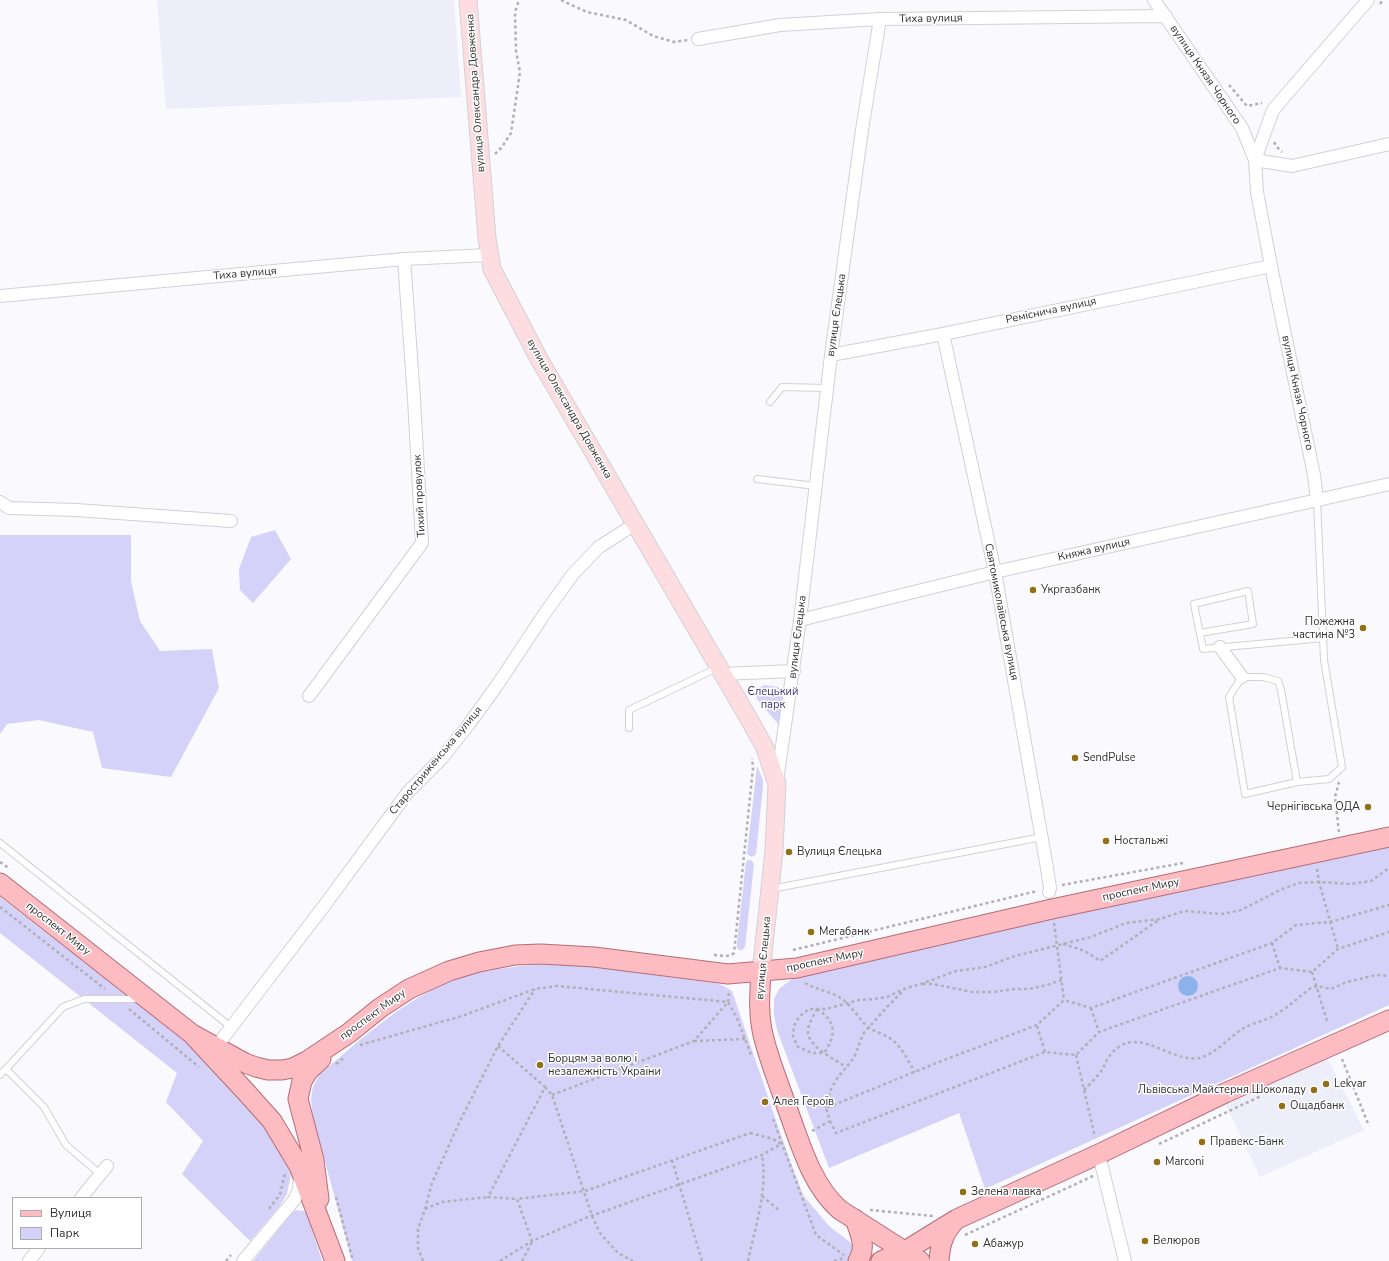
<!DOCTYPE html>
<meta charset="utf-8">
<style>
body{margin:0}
#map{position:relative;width:1389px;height:1261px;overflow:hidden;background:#f9f9fe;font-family:"Nunito Sans",sans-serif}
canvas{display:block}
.legend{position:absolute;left:12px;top:1197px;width:130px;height:52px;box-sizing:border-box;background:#fff;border:1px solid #acacad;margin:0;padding:5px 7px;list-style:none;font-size:12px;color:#303032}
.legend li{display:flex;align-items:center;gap:8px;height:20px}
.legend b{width:20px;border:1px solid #acacad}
</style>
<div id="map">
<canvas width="1389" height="1261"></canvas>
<ul class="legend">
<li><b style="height:5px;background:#fdbbc2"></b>Вулиця</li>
<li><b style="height:11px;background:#d4d2f9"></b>Парк</li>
</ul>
</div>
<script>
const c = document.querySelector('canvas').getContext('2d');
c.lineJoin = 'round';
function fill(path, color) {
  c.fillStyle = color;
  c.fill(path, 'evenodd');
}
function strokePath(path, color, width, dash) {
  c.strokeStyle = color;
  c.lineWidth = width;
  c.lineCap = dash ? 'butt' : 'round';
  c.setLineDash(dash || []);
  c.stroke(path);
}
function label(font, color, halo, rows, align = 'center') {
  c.font = font + ' "Nunito Sans",sans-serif';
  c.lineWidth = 3;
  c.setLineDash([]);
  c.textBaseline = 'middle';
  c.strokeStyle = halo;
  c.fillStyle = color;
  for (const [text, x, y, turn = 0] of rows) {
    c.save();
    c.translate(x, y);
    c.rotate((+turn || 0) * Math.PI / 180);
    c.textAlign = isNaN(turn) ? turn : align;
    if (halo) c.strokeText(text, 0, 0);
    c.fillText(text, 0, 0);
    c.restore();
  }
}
fill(new Path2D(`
 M157,0H454L461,97L166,109Z
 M1326,1055L1364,1130L1260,1177L1224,1102Z`), '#eeeefa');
fill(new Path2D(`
 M275,530L291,559L253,603L240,590L239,569L251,537Z
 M0,535H131V581L140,621L160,651L212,649L219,688L171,777L102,768L93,732L39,720L7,724L0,734Z
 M764,685L778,687L785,692L779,725L756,698C758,692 758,688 764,685Z
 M757,766L763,780V786L756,854L752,857L747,854Z
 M1389,843V1005L985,1189L959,1113L829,1168L786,1054L777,1030L774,1015V999L779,989L796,976Z
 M748,860H751L754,864L745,947L742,950H739L737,948V942L746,862Z
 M0,897L205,1056L256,1107L290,1162L291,1174L287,1194L279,1207L250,1241L182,1174L203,1141L166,1102L177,1073L0,933Z
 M550,964L581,965L720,984L732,991L784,1144L803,1195L829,1226L850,1242L853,1247L854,1254L850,1261H352L313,1117C311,1099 309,1090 320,1074C360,1040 400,1003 449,982C481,969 516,966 550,964Z
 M296,1210L304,1211L307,1214L322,1261H253L291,1214Z`), '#d4d2f9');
fill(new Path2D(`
 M1178 986a10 10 0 1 1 20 0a10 10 0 1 1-20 0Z`), '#8bb2e9');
const service = new Path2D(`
 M770,402L782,387L828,388
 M757,479L816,486
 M1200,633L1253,624L1248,591L1194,604L1203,649L1324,638
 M629,728V710L717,668
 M1297,782L1245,794L1229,697L1242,677H1263L1278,681L1281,690L1297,782L1329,779L1342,767L1324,660L1317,500
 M0,843L231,1027
 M771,889L1042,837
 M0,1075L6,1069
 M100,1174L66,1145L44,1107L6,1069L63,1007L84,999H138`);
const minor = new Path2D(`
 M1154,0L1242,128L1255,160L1257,192L1271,266L1314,475L1317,500
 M1368,0L1273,110L1255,160L1292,166L1389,144
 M698,39L780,25L880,19L1166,16
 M0,296L404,259L489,255
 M943,334L995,572L1047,868L1050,888L1049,892
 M831,355L943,334L1271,266
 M0,502L9,508L76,510L231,521
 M800,620L995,572L1389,484
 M1220,647L1242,677
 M722,674L794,671
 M309,696L422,543L414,399L404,259
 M777,781L800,620L831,355L862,130L880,19
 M216,1047L324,906L408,792L442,758L469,724L496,687L545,613L573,574L599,547L635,524
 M1098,1154L1103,1171L1125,1261
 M81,1198L107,1166
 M29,1261L39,1248
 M243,1261L295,1199L299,1189L300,1175`);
const secondary = new Path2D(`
 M468,0L487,238L492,269L539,359L749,719L765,748L777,784L774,851L761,972`);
const primary = new Path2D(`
 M0,883L192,1034L246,1092L272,1121L299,1166L335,1261
 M761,972C760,991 758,1010 762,1030C767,1055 777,1078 785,1102C799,1139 810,1184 840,1210L920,1261
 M192,1034L245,1063L256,1067L268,1070H282L293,1068L307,1061L349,1033L380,1008L409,989L449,971L479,962L515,955L541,954L594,957L728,974L797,968L1052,909L1389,837
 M319,1199L314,1160L298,1099L302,1081L308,1071L321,1059
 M855,1219C860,1233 867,1248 858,1261
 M881,1261L905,1251L957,1219L1101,1153L1225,1093L1389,1020
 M939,1261C940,1246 943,1234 953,1223`);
strokePath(service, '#d1d1d6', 8);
strokePath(minor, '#d1d1d6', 14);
strokePath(secondary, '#d1d1d6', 19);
strokePath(primary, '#b46d75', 21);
strokePath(new Path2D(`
 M561,0L587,12L626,20L653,36L674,42L688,40
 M1380,4L1383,0
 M1229,85L1247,106L1262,103
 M1274,142L1277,147L1282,152
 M495,154L502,147L511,133L520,72L516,51L515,12L519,0
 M1339,832L1335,797L1339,782
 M0,862L10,869
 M1317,869L1319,882L1338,949
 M1062,885L1183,863
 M0,907L105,989
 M1054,923L1064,1000
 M1272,943L1280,968
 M1063,944L1085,951L1100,961L1160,919
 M793,950L1037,891
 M714,955C721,955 729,958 734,953L753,768L752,758
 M1312,972L1327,1021
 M805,983C816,990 831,991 842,999C852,1006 858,1018 867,1026C874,1032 884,1034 891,1039C902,1047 908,1061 915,1072
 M923,984H933L972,992H994L1014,989H1029L1047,985L1062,980
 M1091,1008L1099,1032
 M129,1009L199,1067
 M817,1009C837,1021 836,1036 824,1053H812L798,1047L793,1037L794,1026L799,1017L809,1009H826L859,1000L874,999L887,997L906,988L921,984L956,971L985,967L1015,956L1091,937L1126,923L1160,919L1184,911L1222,914L1241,910L1282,889L1299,883L1319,882L1350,884L1371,881L1389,868
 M817,1009C814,1015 809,1023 808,1029C806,1047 834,1058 846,1067
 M1037,1026L1045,1052
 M694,1041L745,1039
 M360,1045L462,1016L535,989L557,986L728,1002L729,993
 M498,1046L545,1087L488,1197L517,1199
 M1076,1055L1095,1137
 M1342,1059L1369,1126
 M336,1064L345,1057
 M545,1087L552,1095L592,1216L600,1233L618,1253L633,1261
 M1084,1090C1090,1084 1097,1077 1102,1070C1105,1065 1107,1058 1111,1054C1137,1023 1170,1063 1199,1058C1215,1055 1230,1036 1244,1028C1253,1023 1264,1021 1273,1016C1287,1009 1298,997 1311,988L1317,986L1331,989L1347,982L1376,975L1389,976
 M552,1095L694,1041L728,1002L737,1018L751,1055
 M826,1108L831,1089L838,1077L854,1058L863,1034L887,1007L904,990
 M773,1119L816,1235L844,1255
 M830,1121L836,1133L1045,1052L1076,1055L1099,1032L1280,968L1312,972L1338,949L1389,932
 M812,1131L830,1121L826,1108L944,1060L1037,1025L1064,1000L1091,1008L1272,943L1296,925L1330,922L1389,905
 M750,1133L773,1139L781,1144L762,1155L588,1217L532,1241L517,1199L585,1191Z
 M1159,1144L1261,1096
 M672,1160L702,1261
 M762,1196L780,1211
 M336,1197L353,1261
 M269,1209L280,1194L285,1174
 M425,1209L442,1202L488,1197
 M870,1210L933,1216
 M965,1235L1093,1176
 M226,1261L231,1255
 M423,1261L418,1248V1229L425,1209L432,1183L460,1121L498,1046L535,989
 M500,1261L532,1241
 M522,1261L532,1242
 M748,1261C755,1227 768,1190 762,1155
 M834,1261L844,1258`), '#b0b0b4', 2.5, [3, 3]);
strokePath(service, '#fff', 6);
strokePath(minor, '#fff', 12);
strokePath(secondary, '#fedde0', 17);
strokePath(primary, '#fdbbc2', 19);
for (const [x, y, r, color] of [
 [1033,590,4,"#927017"],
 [1363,628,4,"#927017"],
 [1075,758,4,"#927017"],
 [1368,807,4,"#927017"],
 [1106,841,4,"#927017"],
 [789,852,4,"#927017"],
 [811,932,4,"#927017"],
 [540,1065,4,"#927017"],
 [1326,1084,4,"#927017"],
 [1314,1090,4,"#927017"],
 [765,1102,4,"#927017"],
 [1282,1106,4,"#927017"],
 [1202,1142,4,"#927017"],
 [1157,1162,4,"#927017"],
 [963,1192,4,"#927017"],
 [1145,1241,4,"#927017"],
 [975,1244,4,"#927017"]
]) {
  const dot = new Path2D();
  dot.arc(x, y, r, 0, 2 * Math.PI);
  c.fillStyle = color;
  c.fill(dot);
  strokePath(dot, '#fff', 1.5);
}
label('11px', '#303032', '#fff', [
 ["Тиха вулиця",931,19,-1],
 ["вулиця Князя Чорного",1205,75,56],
 ["вулиця Олександра Довженка",476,93,-94],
 ["Тиха вулиця",245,274,-5],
 ["Реміснича вулиця",1051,311,-12],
 ["вулиця Єлецька",837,315,-82],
 ["вулиця Князя Чорного",1297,393,78],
 ["вулиця Олександра Довженка",569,409,60],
 ["Тихий провулок",420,496,-93],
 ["Княжа вулиця",1094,550,-13],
 ["Святомиколаївська вулиця",1001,612,79],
 ["вулиця Єлецька",798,637,-83],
 ["Старостриженська вулиця",436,761,-50],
 ["проспект Миру",1141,890,-12],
 ["проспект Миру",58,929,38],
 ["вулиця Єлецька",764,958,-85],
 ["проспект Миру",825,961,-12],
 ["проспект Миру",373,1015,-36]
]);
label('11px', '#303032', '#fff', [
 ["Укргазбанк",1041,590],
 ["Пожежна",1355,622,"right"],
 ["частина №3",1355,635,"right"],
 ["SendPulse",1083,758],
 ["Чернігівська ОДА",1360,807,"right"],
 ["Ностальжі",1114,841],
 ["Вулиця Єлецька",797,852],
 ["Мегабанк",819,932],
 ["Борцям за волю і",548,1059],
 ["незалежність України",548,1072],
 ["Lekvar",1334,1084],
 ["Львівська Майстерня Шоколаду",1306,1090,"right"],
 ["Алея Героїв",773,1102],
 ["Ощадбанк",1290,1106],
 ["Правекс-Банк",1210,1142],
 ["Marconi",1165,1162],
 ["Зелена лавка",971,1192],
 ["Велюров",1153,1241],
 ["Абажур",983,1244]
], 'left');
label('11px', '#3f327b', '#fff', [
 ["Єлецький",773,692],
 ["парк",773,705]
]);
</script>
